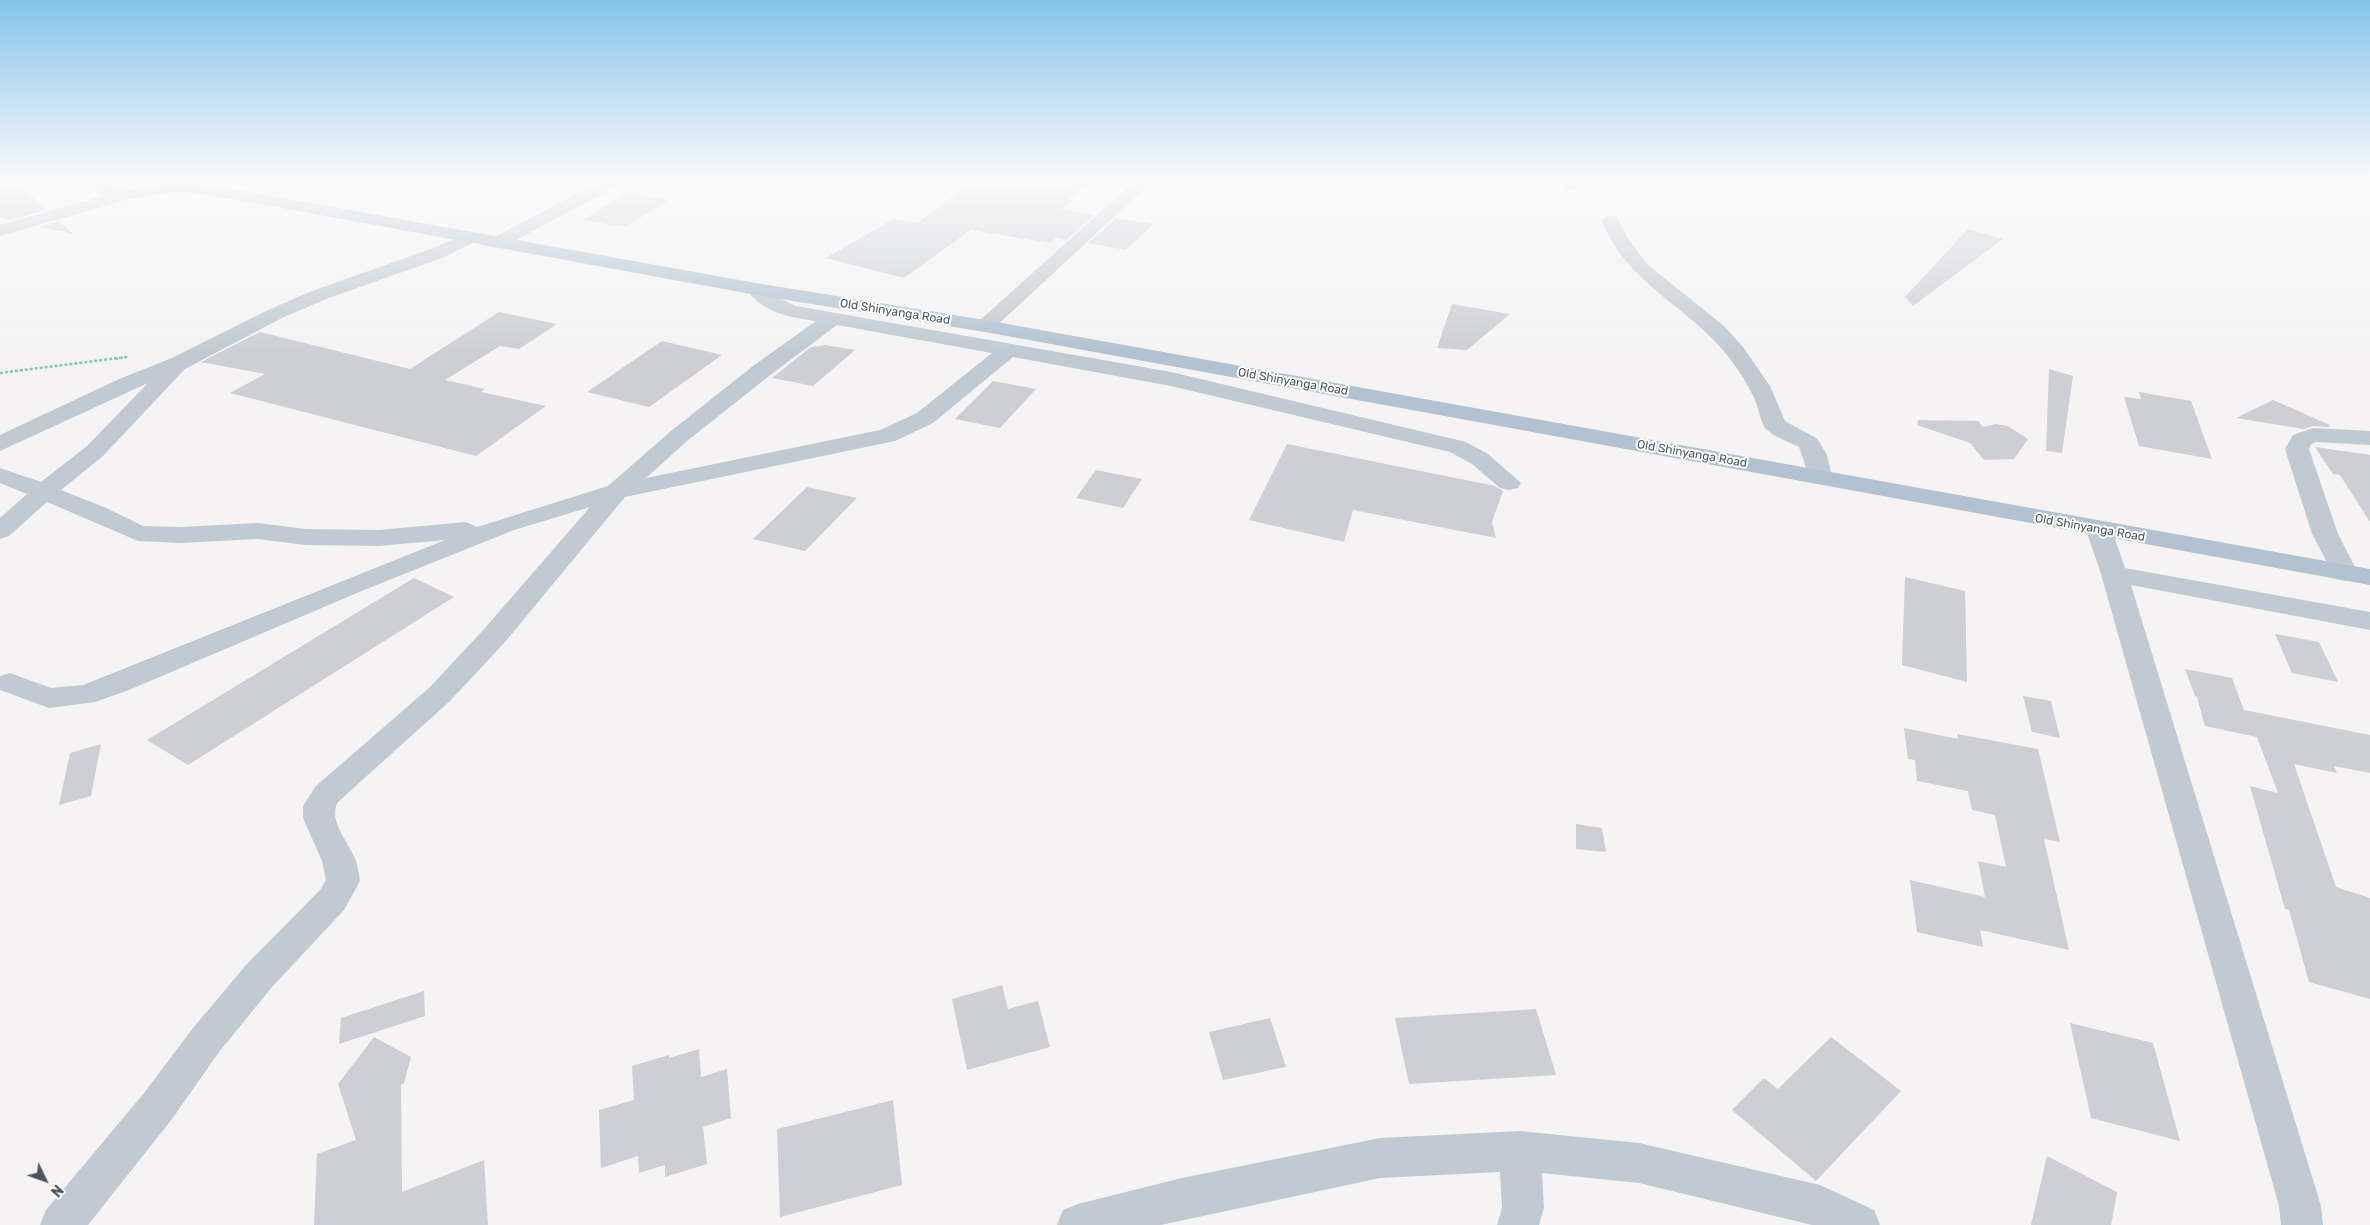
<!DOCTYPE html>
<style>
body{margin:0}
#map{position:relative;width:2370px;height:1225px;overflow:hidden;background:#f5f3f3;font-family:Rubik,sans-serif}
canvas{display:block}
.north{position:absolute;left:20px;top:1155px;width:50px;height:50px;-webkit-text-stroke:4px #fff;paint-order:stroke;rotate:132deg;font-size:14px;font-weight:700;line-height:20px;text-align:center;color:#4a5661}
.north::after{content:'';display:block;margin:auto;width:18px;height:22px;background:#4a5661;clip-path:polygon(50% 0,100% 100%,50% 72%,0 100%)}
</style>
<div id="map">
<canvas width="2370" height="1225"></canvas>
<div class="north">N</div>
</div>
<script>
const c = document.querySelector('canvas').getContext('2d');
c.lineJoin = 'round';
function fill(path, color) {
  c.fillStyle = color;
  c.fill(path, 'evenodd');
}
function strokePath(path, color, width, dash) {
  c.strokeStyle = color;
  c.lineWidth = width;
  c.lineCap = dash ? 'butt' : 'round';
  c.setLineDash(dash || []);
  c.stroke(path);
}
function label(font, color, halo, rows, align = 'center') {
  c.font = font + ' Rubik,sans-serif';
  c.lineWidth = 4;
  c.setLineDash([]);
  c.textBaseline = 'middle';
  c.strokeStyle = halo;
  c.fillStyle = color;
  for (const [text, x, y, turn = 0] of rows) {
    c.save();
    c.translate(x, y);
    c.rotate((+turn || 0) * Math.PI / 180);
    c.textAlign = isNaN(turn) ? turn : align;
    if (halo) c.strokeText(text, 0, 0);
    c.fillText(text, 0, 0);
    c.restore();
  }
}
fill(new Path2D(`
 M974,180H1092L1068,199L1073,200L1063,209L1095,215L1067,240L1056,238L1050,243L971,230L904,278L826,258L893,219L917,223Z
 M16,182L47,210L11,220L0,217V186Z
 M627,193L669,200L625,227L582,220Z
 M1116,218L1153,224L1126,250L1088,243Z
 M59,221L74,234L40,227Z
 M1968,229L2003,239L1913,306L1905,297Z
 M1452,304L1510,314L1467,350L1437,348Z
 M499,312L557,324L519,349L500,346L445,380L485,389L481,392L546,406L476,456L230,393L265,374L201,362L260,332L410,369Z
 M662,341L722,355L649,407L587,392Z
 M826,345L855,350L813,386L772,378L811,347Z
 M2049,369L2073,376L2062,453L2046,451Z
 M993,381L1036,389L1000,428L955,419Z
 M2139,392L2191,401L2212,459L2139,446L2124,397L2141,399Z
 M2273,400L2330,425L2329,427L2313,426L2304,429L2236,418Z
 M1918,420L1978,421L1983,427L1996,424L2008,426L2028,439L2014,459L1984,460L1970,443L1917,425Z
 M1287,444L1495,486L1503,491L1492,522L1496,538L1353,510L1344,542L1249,520Z
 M2315,447L2370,455V522L2340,475L2333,474Z
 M1096,470L1142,479L1123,508L1076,498Z
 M807,487L857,498L805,551L753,539Z
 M1905,577L1965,591L1967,682L1902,665Z
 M414,578L454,597L188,765L147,740Z
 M2275,634L2319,642L2338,682L2292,673Z
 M2185,669L2232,678L2244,710L2370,735V773L2334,766L2337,773L2294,764L2336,887L2370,898V999L2309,982L2289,910L2285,909L2250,786L2278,793L2257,737L2205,726L2197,697L2195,696Z
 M2023,696L2051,701L2060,738L2032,732Z
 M1904,728L1958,739L1957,734L2038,749L2060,842L2044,839L2069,950L1980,930L1983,947L1917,932L1910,880L1985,897L1978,861L2006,867L1995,815L1972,810L1968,791L1917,781L1915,760L1908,759Z
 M101,744L91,796L59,805L70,753Z
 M1576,824L1602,828L1606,852L1576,849Z
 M1002,985L1008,1009L1038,1001L1050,1047L967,1070L952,999Z
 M424,991L425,1016L339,1044L341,1018Z
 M1536,1009L1556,1075L1409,1084L1395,1018Z
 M1270,1018L1286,1067L1223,1080L1209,1032Z
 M2070,1023L2153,1043L2180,1141L2091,1118Z
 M374,1037L411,1057L404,1083L401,1085L402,1192L484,1160L488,1225H314L317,1154L356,1140L338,1084Z
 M1831,1037L1901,1091L1816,1181L1732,1110L1764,1078L1778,1089Z
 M699,1049L701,1077L727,1069L731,1118L703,1127L707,1164L665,1177V1165L639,1173L638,1156L601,1168L599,1110L634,1100L632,1066L669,1055V1058Z
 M893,1100L902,1185L780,1217L777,1129Z
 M2047,1156L2117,1192L2111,1225H2031Z`), '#cdcfd5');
strokePath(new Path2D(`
 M116,359L128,357`), '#7ad0a6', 2, [2.5, 2]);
strokePath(new Path2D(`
 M0,373L126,357`), '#7ad0a6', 2.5, [3, 2]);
fill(new Path2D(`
 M602,180H623L621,184L503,247H491L488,243L491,239Z
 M1136,180H1154L992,330L985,332L978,330L975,326L978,322Z
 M1563,180H1579L1575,190H1563L1561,186Z
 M127,189L133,190L136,194L133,198L0,236V225Z
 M1611,216L1617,217L1627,237L1647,264L1724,326L1743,347L1770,386L1785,421L1816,438L1820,443L1827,455L1832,477L1829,482L1820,484L1811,482L1799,447C1789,442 1774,437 1766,429C1760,422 1759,409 1755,400C1748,384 1738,369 1727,355C1688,306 1626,283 1602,221L1605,217Z
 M469,233L475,234L478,238L475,242L442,258L326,299L282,318L185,369L103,456L61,490L106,508L143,526L181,527L258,523L306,529L379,530L466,522L477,527L608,486L671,431L753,366L816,321C789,317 763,313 746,289L749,285L756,283L763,285L775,296L796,306L1171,372L1466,442L1488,454L1521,483L1518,488L1509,490L1500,488L1472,464L1450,452L1171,386L1013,357L933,423L895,441L625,497L505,642L450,701L338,802C327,820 350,844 356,861C358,868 359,875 360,881L344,910L272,987L219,1052L172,1119L88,1225H40L46,1210L144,1093L193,1028L246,965L320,890L326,880L322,861L303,818V806L316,786L430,687L485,628L590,507L514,530L364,590L129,690L95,702L49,708L0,690V676L10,673L51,688L83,685L445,540L379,546L306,545L258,539L181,543L138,541L47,502L9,536L0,539V518L27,494L0,483V468L41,482L87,446L148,383L0,451V435L119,379L172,358L268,310L312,291L428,250ZM837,325L992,353L917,413L880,430L646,478L687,441L769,376Z
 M2313,428L2370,431V445L2316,442L2311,444L2309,449L2338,534L2358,573L2354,579L2345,581L2336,579L2312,534L2285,449L2293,435Z
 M2099,522L2108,525L2112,530L2125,568L2370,612V630L2131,585L2321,1206L2323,1225H2281L2279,1206L2101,574L2086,530L2090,525Z
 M1520,1131L1639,1143L1820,1185L1874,1210L1880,1225H1812L1639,1183L1542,1173L1544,1208L1539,1225H1497L1502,1208L1500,1172L1380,1178L1161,1225H1057L1063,1210L1078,1204L1182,1178L1380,1138Z`), '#c1cad2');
fill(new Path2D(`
 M98,180H116L112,186L133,189L174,182L216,186L756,283L985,320L2370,569V585L985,332L756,295L216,196C202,195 186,191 172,192C145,196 125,203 98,193L96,184Z`), '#b3c2d1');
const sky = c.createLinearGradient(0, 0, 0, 352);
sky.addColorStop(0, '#85c3ea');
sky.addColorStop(0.51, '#fafafa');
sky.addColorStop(1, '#fafafa00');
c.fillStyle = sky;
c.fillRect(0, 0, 2370, 352);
label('12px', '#4a5661', '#fff', [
 ["Old Shinyanga Road",895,312,9],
 ["Old Shinyanga Road",1293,382,10],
 ["Old Shinyanga Road",1692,454,10],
 ["Old Shinyanga Road",2090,528,10]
]);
</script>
